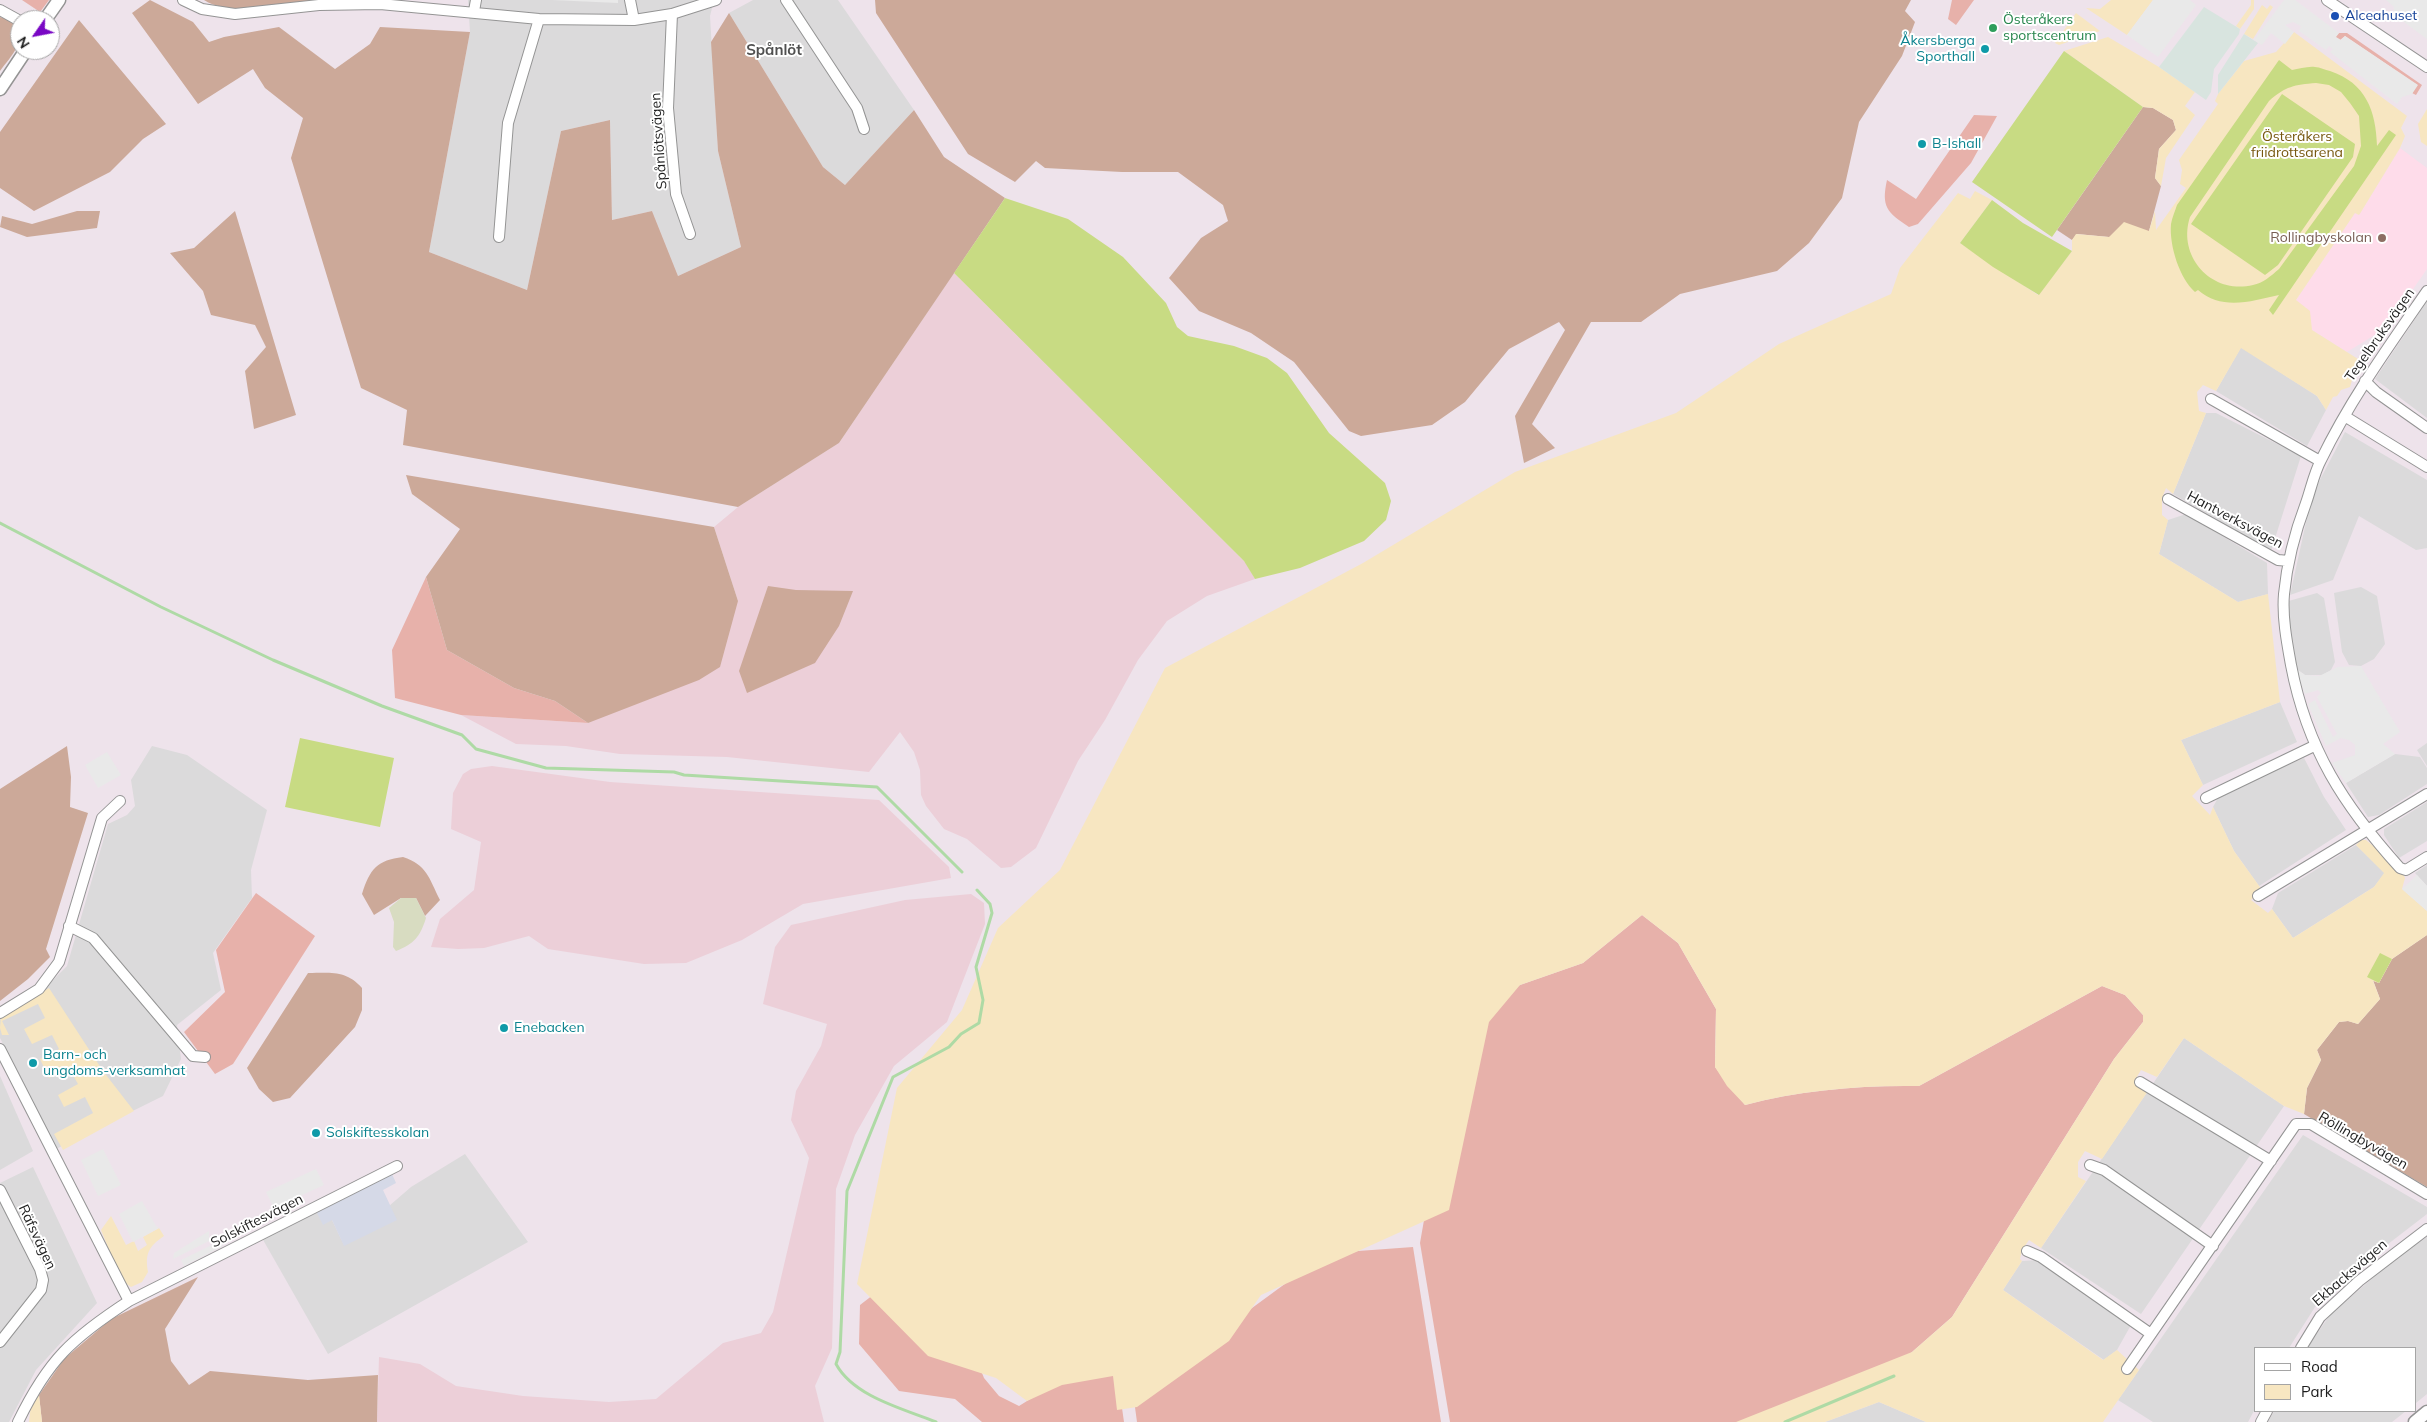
<!DOCTYPE html>
<meta charset="utf-8">
<style>
body{margin:0}
#map{position:relative;width:2427px;height:1422px;overflow:hidden;background:#eee3eb;font-family:Mulish,sans-serif}
canvas{display:block}
.legend{position:absolute;left:2254px;top:1347px;width:162px;height:65px;box-sizing:border-box;background:#fff;border:1px solid #a5a5a5;margin:0;padding:6px 9px;list-style:none;font-size:15px;color:#1d1d1d}
.legend li{display:flex;align-items:center;gap:10px;height:25px}
.legend b{width:25px;border:1px solid #a5a5a5}
.north{position:absolute;left:10px;top:10px;width:50px;height:50px;box-sizing:border-box;background:#fff;border:1px solid #a5a5a5;border-radius:50%;rotate:237deg;font-size:14px;font-weight:700;line-height:20px;text-align:center;color:#1d1d1d}
.north::after{content:'';display:block;margin:auto;width:18px;height:22px;background:#7907c4;clip-path:polygon(50% 0,100% 100%,50% 72%,0 100%)}
</style>
<div id="map">
<canvas width="2427" height="1422"></canvas>
<ul class="legend">
<li><b style="height:6px;background:#fff"></b>Road</li>
<li><b style="height:14px;background:#f7e6c1"></b>Park</li>
</ul>
<div class="north">N</div>
</div>
<script>
const c = document.querySelector('canvas').getContext('2d');
c.lineJoin = 'round';
function fill(path, color) {
  c.fillStyle = color;
  c.fill(path, 'evenodd');
}
function strokePath(path, color, width, dash) {
  c.strokeStyle = color;
  c.lineWidth = width;
  c.lineCap = dash ? 'butt' : 'round';
  c.setLineDash(dash || []);
  c.stroke(path);
}
function label(font, color, halo, rows, align = 'center') {
  c.font = font + ' Mulish,sans-serif';
  c.lineWidth = 4;
  c.setLineDash([]);
  c.textBaseline = 'middle';
  c.strokeStyle = halo;
  c.fillStyle = color;
  for (const [text, x, y, turn = 0] of rows) {
    c.save();
    c.translate(x, y);
    c.rotate((+turn || 0) * Math.PI / 180);
    c.textAlign = isNaN(turn) ? turn : align;
    if (halo) c.strokeText(text, 0, 0);
    c.fillText(text, 0, 0);
    c.restore();
  }
}
fill(new Path2D(`
 M468,0H714L710,16L718,151L741,247L678,276L652,211L612,220L610,120L561,131L527,290L429,252L470,32Z
 M753,0H838L914,110L845,185L823,167L729,13Z
 M2427,301V418L2375,379Z
 M2241,347L2317,396L2326,410L2307,446L2216,391Z
 M2206,413H2216L2301,456L2271,551L2173,494Z
 M2345,432L2427,480V548L2416,550L2359,516L2333,580L2290,595L2312,495Z
 M2186,514L2267,563L2268,594L2238,602L2159,554L2168,520Z
 M2361,587L2377,596L2385,644L2374,659L2361,666L2349,665L2342,652L2334,593Z
 M2317,593L2324,598L2335,662L2331,670L2323,675H2305L2295,668L2285,602Z
 M2280,702L2297,742L2203,785L2181,740Z
 M2427,743V766L2417,750Z
 M152,746L187,755L267,810L251,870L252,898L213,953L221,990L177,1025L181,1059L163,1096L56,1149L0,1038V1019L40,993L67,966L108,824L127,815L135,806L131,780Z
 M2395,754L2420,757L2427,768V784L2379,815L2368,817L2346,783Z
 M2304,758L2324,797L2346,830L2259,886L2234,851L2213,807L2220,794Z
 M2427,802V841L2399,858L2384,835V829Z
 M2356,845L2385,873L2374,887L2293,938L2272,909L2278,893Z
 M2427,865V886L2415,873Z
 M2184,1038L2284,1106L2141,1314L2041,1248Z
 M0,1076L33,1151L0,1170Z
 M2303,1135L2427,1207V1214L2344,1278L2315,1307L2289,1348H2256V1407L2248,1422H2153L2118,1400Z
 M465,1154L528,1242L328,1354L262,1238L316,1211L332,1220L344,1245L411,1187Z
 M33,1167L97,1303L36,1370L9,1422H0V1183Z
 M2427,1237V1394L2416,1403V1348H2307L2330,1315L2398,1256Z
 M2038,1260L2131,1325L2117,1350L2104,1360L2003,1290L2022,1261Z
 M1879,1402L1926,1422H1825Z
 M2274,1411H2406L2392,1422H2268Z`), '#dbdadb');
fill(new Path2D(`
 M392,1174L396,1183L383,1190L397,1220L344,1246L332,1220L323,1225L316,1211Z`), '#d5d9e7');
fill(new Path2D(`
 M2400,148L2427,168V269L2386,328L2347,352L2312,330L2296,300L2355,213L2359,215L2361,212Z`), '#fedcea');
fill(new Path2D(`
 M954,273L1246,563L1255,579L1207,596L1167,621L1138,660L1105,720L1078,761L1036,848L1011,867L1001,868L967,839L944,829L926,806L921,795L920,770L914,752L900,732L869,772L727,757L620,754L566,746L516,744L461,715L588,723L738,601L714,527L738,507L839,443Z
 M492,766L610,782L879,800L949,867L951,878L803,904L742,940L686,963L644,964L548,949L529,936L484,948L458,949L431,947L440,919L474,890L481,842L451,829L453,793L463,774L471,769Z
 M971,894L984,903L985,924L947,1022L894,1066L855,1135L836,1189L832,1348L815,1386L824,1422H377L379,1357L420,1364L456,1386L523,1396L609,1402L656,1399L723,1343L761,1333L773,1312L809,1158L791,1120L796,1091L821,1046L827,1024L763,1004L775,947L791,925L905,900Z`), '#eccfd8');
fill(new Path2D(`
 M22,0H49L40,12Z
 M1952,0H1974L1956,25L1948,19Z
 M2339,33H2347L2422,85L2416,95L2412,93L2417,85L2345,36L2340,40L2335,37Z
 M1974,115L1997,116L1971,163L1918,224L1909,227C1887,212 1881,207 1887,180L1916,199Z
 M426,577L447,650L514,688L555,701L588,723L461,715L395,698L392,650Z
 M256,893L315,936L233,1064L215,1074L184,1032L225,992L216,950Z
 M1642,915L1678,943L1716,1009L1715,1067L1745,1105C1800,1090 1861,1085 1919,1086L2102,986L2125,995L2143,1015V1022L2114,1059L1952,1317L1896,1366L1747,1422H1450L1420,1243L1427,1203L1329,1085L1520,985L1583,963Z
 M1413,1247L1441,1422H1137L1134,1400L1207,1341L1323,1256L1331,1253Z
 M882,1288L974,1353L984,1378L999,1396L1019,1406L1077,1370L1116,1366L1124,1422H982L955,1399L899,1391L859,1344L860,1305Z`), '#e7b1aa');
fill(new Path2D(`
 M150,0L193,22L209,42L224,37L279,27L335,69L370,44L380,27L470,32L429,252L527,290L561,131L610,120L612,220L652,211L678,276L741,247L718,151L711,42L729,13L823,167L845,185L914,110L944,157L1005,198L839,443L738,507L403,445L407,410L361,388L291,158L303,118L265,88L253,69L198,104L132,13Z
 M204,0H342C307,4 233,19 204,0Z
 M875,0H1911L1905,11L1915,22L1902,56L1859,122L1842,198L1809,243L1777,271L1680,294L1641,322H1591L1532,424L1555,448L1524,463L1515,416L1565,330L1559,322L1509,349L1465,402L1432,425L1361,436L1349,431L1294,362L1251,333L1199,311L1169,278L1201,238L1228,221L1223,205L1178,172H1122L1045,168L1036,161L1015,182L968,154L876,13Z
 M0,17L16,22C26,42 12,55 0,71Z
 M79,20L166,124L143,139L110,172L34,211L0,188V132Z
 M2143,107L2153,108L2173,120L2176,130L2159,149L2155,178L2161,186L2149,231L2109,237L2077,234L2072,240L2057,230Z
 M77,211H100L97,228L27,237L0,227L2,216L32,224Z
 M235,211L296,415L254,429L245,371L266,347L255,325L211,315L203,291L170,253L194,248Z
 M406,475L714,527L738,601L720,667L699,680L588,723L555,701L514,688L447,650L426,577L460,529L412,494Z
 M768,586L796,590L853,591L839,626L815,663L747,693L739,671Z
 M67,746L71,777L70,807L88,813L46,949L50,957L28,979L0,1001V789Z
 M403,857C427,865 429,878 440,900L425,916L416,898H401L374,915L362,894C370,869 377,860 403,857Z
 M2427,935V1187L2304,1114L2307,1088L2321,1060L2317,1050L2339,1022L2348,1021L2358,1024L2380,999L2373,980L2379,983L2392,959Z
 M308,973C331,973 346,970 362,988V1010L355,1027L290,1098L273,1102L259,1089L247,1068Z
 M198,1277L165,1329L171,1361L189,1385L210,1371L308,1380L378,1375L377,1422H42L39,1395L64,1359L111,1319Z`), '#cca999');
fill(new Path2D(`
 M401,898H416L426,918C420,937 414,944 396,951L393,947L394,922L389,908Z`), '#d8dcc1');
fill(new Path2D(`
 M2111,0H2153L2127,35L2086,8L2100,9Z
 M2251,0H2254V9L2240,29L2236,26L2251,5Z
 M2262,5L2267,9L2270,5L2273,7L2253,39L2244,34Z
 M2076,13L2100,31L2059,45L2055,43Z
 M2294,32L2407,116L2401,128L2405,136L2400,148L2361,212L2359,215L2355,213L2296,300L2310,311L2312,330L2358,359L2350,387L2341,390L2337,396L2333,397L2326,410L2317,396L2241,348L2216,391L2203,385L2197,392L2199,411L2206,413L2173,494L2166,488L2162,498V515L2168,520L2159,554L2238,602L2268,594L2280,702L2181,740L2203,785L2192,796L2210,815L2213,807L2234,851L2262,890L2251,900L2268,913L2272,909L2293,938L2374,887L2384,873L2356,845L2361,840H2366L2400,868L2405,878L2402,889L2427,911V935L2392,959L2379,983L2373,981L2380,999L2358,1024L2348,1021L2339,1022L2317,1050L2321,1060L2307,1088L2304,1114L2284,1106L2184,1038L2157,1077L2141,1070L2135,1080L2148,1091L2102,1159L2085,1151L2078,1162V1177L2086,1181L2041,1248L2029,1240L2022,1250L2020,1259L2022,1261L2003,1290L2103,1360L2117,1350L2139,1370L2103,1422H1926L1879,1402L1825,1422H1736L1912,1352L1952,1317L2114,1059L2143,1022V1015L2125,995L2102,986L1919,1086C1861,1085 1800,1090 1745,1105L1727,1086L1715,1067L1716,1009L1678,943L1642,915L1583,963L1520,985L1489,1022L1449,1210L1261,1295L1229,1341L1137,1407L1117,1410L1113,1376L1062,1385L1027,1401L996,1378L928,1356L857,1284L897,1088L962,1010L998,928L1060,870L1165,668L1363,563L1515,472L1676,413L1779,344L1891,294L1900,268L1958,193L1970,199L1975,191L1992,200L1960,243L2038,295L2072,251V240L2076,234L2109,237L2124,222L2149,231L2155,211L2156,230L2186,188L2180,184L2182,170L2179,160L2218,104L2215,101L2218,94L2244,61L2276,52Z
 M2108,37L2159,67L2195,92L2185,106L2195,115L2166,158L2161,186L2155,178L2159,149L2176,130L2173,120L2153,108L2143,107L2064,51Z
 M2427,109V146L2421,142L2418,124Z
 M49,988L103,1071L134,1111L63,1150L54,1134L93,1113L85,1097L64,1107L58,1095L78,1084L69,1068L49,1078L40,1059L59,1049L52,1035L32,1044L24,1029L45,1018L38,1004L2,1021L9,1035H2L0,1028L1,1016Z
 M111,1216L126,1245L134,1241L138,1251L147,1245L143,1237L159,1228L164,1236C148,1247 145,1254 148,1272L142,1282L131,1287L121,1280L101,1230Z
 M39,1395L42,1422H29L31,1404Z`), '#f7e6c1');
fill(new Path2D(`
 M2064,51L2143,107L2052,237L1972,182Z
 M2279,60L2292,70C2299,69 2308,66 2315,67C2320,67 2325,70 2330,71C2366,83 2376,111 2377,146L2389,130L2396,135L2273,315L2269,310L2279,295C2252,301 2222,311 2198,290L2195,292C2180,279 2169,246 2171,224C2172,218 2175,211 2177,205ZM2316,83L2329,85L2341,92L2350,103L2359,116L2361,146L2354,166L2279,269C2271,276 2263,283 2253,285C2211,295 2177,256 2190,217L2269,101C2286,86 2294,85 2316,83Z
 M2282,94L2355,144L2353,157L2278,265L2265,275L2191,224Z
 M1005,198L1068,219L1123,257L1166,303L1177,327L1188,336L1234,346L1267,358L1287,373L1329,433L1385,483L1391,501L1386,520L1364,541L1300,568L1255,579L1244,561L954,273Z
 M1992,200L2023,223L2072,251L2039,295L1993,267L1960,243Z
 M300,738L394,758L380,827L285,807Z
 M2380,953L2392,959L2379,983L2367,977Z`), '#c8db83');
fill(new Path2D(`
 M552,0H618V3Z
 M2153,0H2190L2196,5L2158,57L2127,35Z
 M2284,0H2295L2339,33L2336,37L2341,40L2345,36L2418,85L2412,94L2402,97L2397,104L2330,52L2333,49L2329,46L2326,50L2299,31L2301,26L2293,22L2285,25L2294,32L2285,44L2271,33L2262,45L2254,40Z
 M2386,0H2427V39L2393,14L2394,7Z
 M2361,666L2400,732L2383,744L2395,754L2346,783L2332,763L2355,755V745L2349,740L2341,738L2326,746L2308,704L2315,700L2333,737L2337,734L2317,697L2321,693L2318,690L2305,694L2295,668L2305,675L2319,676L2338,667Z
 M107,752L121,775L98,788L85,765Z
 M2417,875L2427,886V911L2402,889Z
 M103,1149L121,1185L98,1196L81,1160Z
 M316,1169L324,1185L274,1208L266,1192Z
 M142,1201L156,1226L159,1228L133,1242L119,1214Z
 M209,1231V1241L173,1259L174,1253Z
 M220,1241L223,1246L184,1266L181,1260Z`), '#e9e9e9');
fill(new Path2D(`
 M2204,7L2240,29L2239,34L2214,69L2211,92L2206,100L2159,67Z
 M2244,34L2258,43L2218,94V75Z`), '#d8e4df');
strokePath(new Path2D(`
 M0,523L161,607L273,660L382,706L462,735L476,749L546,768L674,772L684,775L877,787L962,872
 M936,1422C904,1409 854,1397 836,1364L840,1352L847,1191L893,1077L949,1047L961,1034L979,1023L983,1000L976,967L992,913L990,904L977,890
 M1785,1422L1894,1376`), '#aedaa5', 3);
const minor = new Path2D(`
 M183,0L202,9L235,14L319,5L380,4L539,19L634,20L672,14L716,0
 M630,0L634,20
 M786,0L857,108L864,129
 M2327,0L2427,67
 M0,10L20,21
 M474,11L476,0
 M672,14L668,108L676,194L690,234
 M499,237L508,123L539,19
 M2427,291C2389,346 2350,400 2321,460C2314,473 2311,489 2306,503C2295,532 2287,563 2284,594C2282,617 2287,643 2291,665C2307,749 2344,806 2400,868L2406,870L2427,857
 M2365,381L2376,392L2427,428
 M2211,399L2320,461
 M2346,417L2427,467
 M2168,499L2278,560L2289,561
 M2206,798L2314,746
 M2258,896L2427,794
 M69,926L93,938L193,1056L205,1057
 M0,1013L39,989L59,962L102,818L120,801
 M0,1049L129,1301
 M2140,1082L2271,1161
 M2090,1165L2104,1170L2213,1246
 M0,1190L40,1269L43,1280L41,1290L0,1342
 M2027,1251L2041,1257L2151,1334
 M2301,1348L2320,1317L2359,1281L2427,1229
 M2127,1369L2296,1124H2311L2427,1194
 M18,1422C48,1360 72,1338 129,1301L397,1166
 M2261,1422L2267,1411`);
const tertiary = new Path2D(`
 M45,20L59,0
 M0,89L26,50
 M2415,1422L2427,1412`);
strokePath(minor, '#949494', 12);
strokePath(tertiary, '#949494', 15);
strokePath(minor, '#fff', 10);
strokePath(tertiary, '#fff', 12);
for (const [x, y, r, color] of [
 [2335,16,5,"#1a4fb4"],
 [1993,28,5,"#2e9e5b"],
 [1985,49,5,"#0f9aa8"],
 [1922,144,5,"#0f9aa8"],
 [2382,238,5,"#8d6e63"],
 [504,1028,5,"#0f9aa8"],
 [33,1063,5,"#0f9aa8"],
 [316,1133,5,"#0f9aa8"]
]) {
  const dot = new Path2D();
  dot.arc(x, y, r, 0, 2 * Math.PI);
  c.fillStyle = color;
  c.fill(dot);
  strokePath(dot, '#fff', 2);
}
label('14px', '#164399', '#fff', [
 ["Alceahuset",2345,16]
], 'left');
label('14px', '#27864d', '#fff', [
 ["Österåkers",2003,20],
 ["sportscentrum",2003,36]
], 'left');
label('14px', '#0d838f', '#fff', [
 ["Åkersberga",1975,41,"right"],
 ["Sporthall",1975,57,"right"],
 ["B-Ishall",1932,144],
 ["Enebacken",514,1028],
 ["Barn- och",43,1055],
 ["ungdoms-verksamhat",43,1071],
 ["Solskiftesskolan",326,1133]
], 'left');
label('14px', '#77570f', '#fff', [
 ["Österåkers",2297,137],
 ["friidrottsarena",2297,153]
]);
label('14px', '#1d1d1d', '#fff', [
 ["Spånlötsvägen",659,141,-94],
 ["Tegelbruksvägen",2380,335,-55],
 ["Hantverksvägen",2235,520,28],
 ["Röllingbyvägen",2363,1141,30],
 ["Solskiftesvägen",257,1221,-27],
 ["Räfsvägen",37,1237,65],
 ["Ekbacksvägen",2350,1273,-41]
]);
label('14px', '#785e54', '#fff', [
 ["Rollingbyskolan",2372,238]
], 'right');
label('bold 15px', '#505050', '#fff', [
 ["Spånlöt",774,50]
]);
</script>
